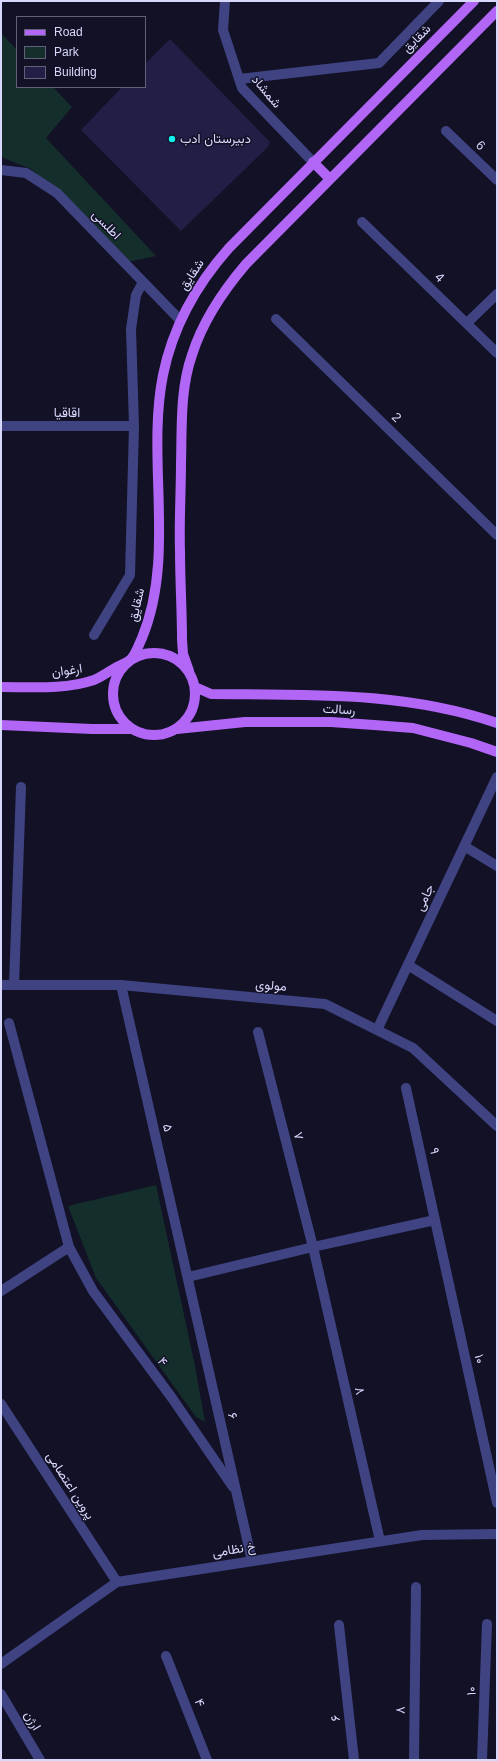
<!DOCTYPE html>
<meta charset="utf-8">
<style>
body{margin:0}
#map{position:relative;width:498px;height:1761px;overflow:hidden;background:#121126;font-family:Helvetica,sans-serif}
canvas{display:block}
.frame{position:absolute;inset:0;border:2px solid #d8d8fc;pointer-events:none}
.legend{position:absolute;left:16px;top:16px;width:130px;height:72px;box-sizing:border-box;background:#121126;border:1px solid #61617c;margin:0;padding:5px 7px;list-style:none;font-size:12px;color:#d8d8fc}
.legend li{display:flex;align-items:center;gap:8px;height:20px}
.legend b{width:20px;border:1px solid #61617c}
</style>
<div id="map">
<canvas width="498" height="1761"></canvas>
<div class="frame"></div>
<ul class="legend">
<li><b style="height:5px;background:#b166f5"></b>Road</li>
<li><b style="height:11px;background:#142f2b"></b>Park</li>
<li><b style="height:11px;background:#221e45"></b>Building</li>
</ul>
</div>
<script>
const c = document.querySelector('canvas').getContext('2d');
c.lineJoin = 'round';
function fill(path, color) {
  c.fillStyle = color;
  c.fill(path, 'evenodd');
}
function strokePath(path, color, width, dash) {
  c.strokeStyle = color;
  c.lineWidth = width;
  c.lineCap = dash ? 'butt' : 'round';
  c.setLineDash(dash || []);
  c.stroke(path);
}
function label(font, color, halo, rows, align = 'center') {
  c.font = font + ' Helvetica,Vazirmatn,sans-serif';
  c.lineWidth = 3;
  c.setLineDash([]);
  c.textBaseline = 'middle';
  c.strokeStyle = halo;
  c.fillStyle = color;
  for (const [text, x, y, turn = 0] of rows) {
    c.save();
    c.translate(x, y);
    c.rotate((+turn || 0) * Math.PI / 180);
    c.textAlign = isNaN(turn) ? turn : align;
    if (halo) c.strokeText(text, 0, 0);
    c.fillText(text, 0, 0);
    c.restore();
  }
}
fill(new Path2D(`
 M1,33L17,50V87H53L72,107L46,138L156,256L128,262L31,169L1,157Z
 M156,1185L195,1366L205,1422L196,1417L96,1278L68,1206Z`), '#142f2b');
fill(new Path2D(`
 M170,39L270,142L268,147L181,231L81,130L122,87H145V64Z`), '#221e45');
strokePath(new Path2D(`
 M225,1L223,30L242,88L313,162
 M239,79L379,63L439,1
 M446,131L497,180
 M1,170L26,173L57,193L180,320
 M362,222L497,353
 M276,319L497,535
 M467,323L497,294
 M1,426H134
 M94,635L130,575L134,426L131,329L136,295L143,282
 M464,846L497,866
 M408,965L497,1021
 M1,985H121L325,1004L413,1048L497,1126
 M14,985L21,787
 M121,985L252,1561
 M9,1023L69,1247L93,1291L172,1398L233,1487
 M377,1030L497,777
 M258,1032L313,1247L380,1541
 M406,1088L497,1503
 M188,1277L313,1247L435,1220
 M1,1291L69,1247
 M1,1404L117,1582
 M339,1625L354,1760
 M166,1656L207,1760
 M1,1664L117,1582L422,1535L497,1534
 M1,1694L40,1760
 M414,1760L416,1587
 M482,1760L487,1624`), '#3f4381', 10);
strokePath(new Path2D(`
 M313,162L330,179
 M113 694a41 41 0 1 1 82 0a41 41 0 1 1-82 0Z
 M189,671L183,654L182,639C182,610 180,581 180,551C179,522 181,492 181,463C182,427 180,389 192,355C203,320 223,291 246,264L497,11
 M1,687C32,687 64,690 94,680C101,677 108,672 115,668C120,665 127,663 131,659C136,654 139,644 142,638C176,556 146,460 163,375C173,326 197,284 229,248L474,1
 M195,687L211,694C308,695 404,691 497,723
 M1,725L92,729H131
 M177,729L245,722H331L374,725L413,728L471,743L497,752`), '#b166f5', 10);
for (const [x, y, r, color] of [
 [172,139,4,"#11efef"]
]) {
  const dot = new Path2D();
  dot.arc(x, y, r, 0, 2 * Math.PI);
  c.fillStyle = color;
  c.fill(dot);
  strokePath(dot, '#121126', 1.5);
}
label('13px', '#d8d8fc', '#121126', [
 ["شقایق",417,39,-45],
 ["شمشاد",266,92,50],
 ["6",480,146,44],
 ["اطلسی",106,225,46],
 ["شقایق",192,275,-57],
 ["4",439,278,44],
 ["اقاقیا",67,413],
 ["2",396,418,44],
 ["شقایق",137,605,-77],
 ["ارغوان",67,671,-8],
 ["رسالت",339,710,3],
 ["جامی",425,898,-65],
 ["مولوی",271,986,5],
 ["۵",167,1128,77],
 ["۷",298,1136,76],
 ["۹",434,1151,78],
 ["۱۰",479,1359,78],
 ["۴",162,1362,53],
 ["۸",359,1391,77],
 ["۶",232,1416,77],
 ["پروین اعتصامی",70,1486,57],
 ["خ نظامی",234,1550,-9],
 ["۱۰",472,1691,-88],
 ["۴",199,1703,69],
 ["۸",401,1710,-89],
 ["۶",336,1718,-96],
 ["ارژن",32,1721,59]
]);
label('13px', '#d8d8fc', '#121126', [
 ["دبیرستان ادب",180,139]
], 'left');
</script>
